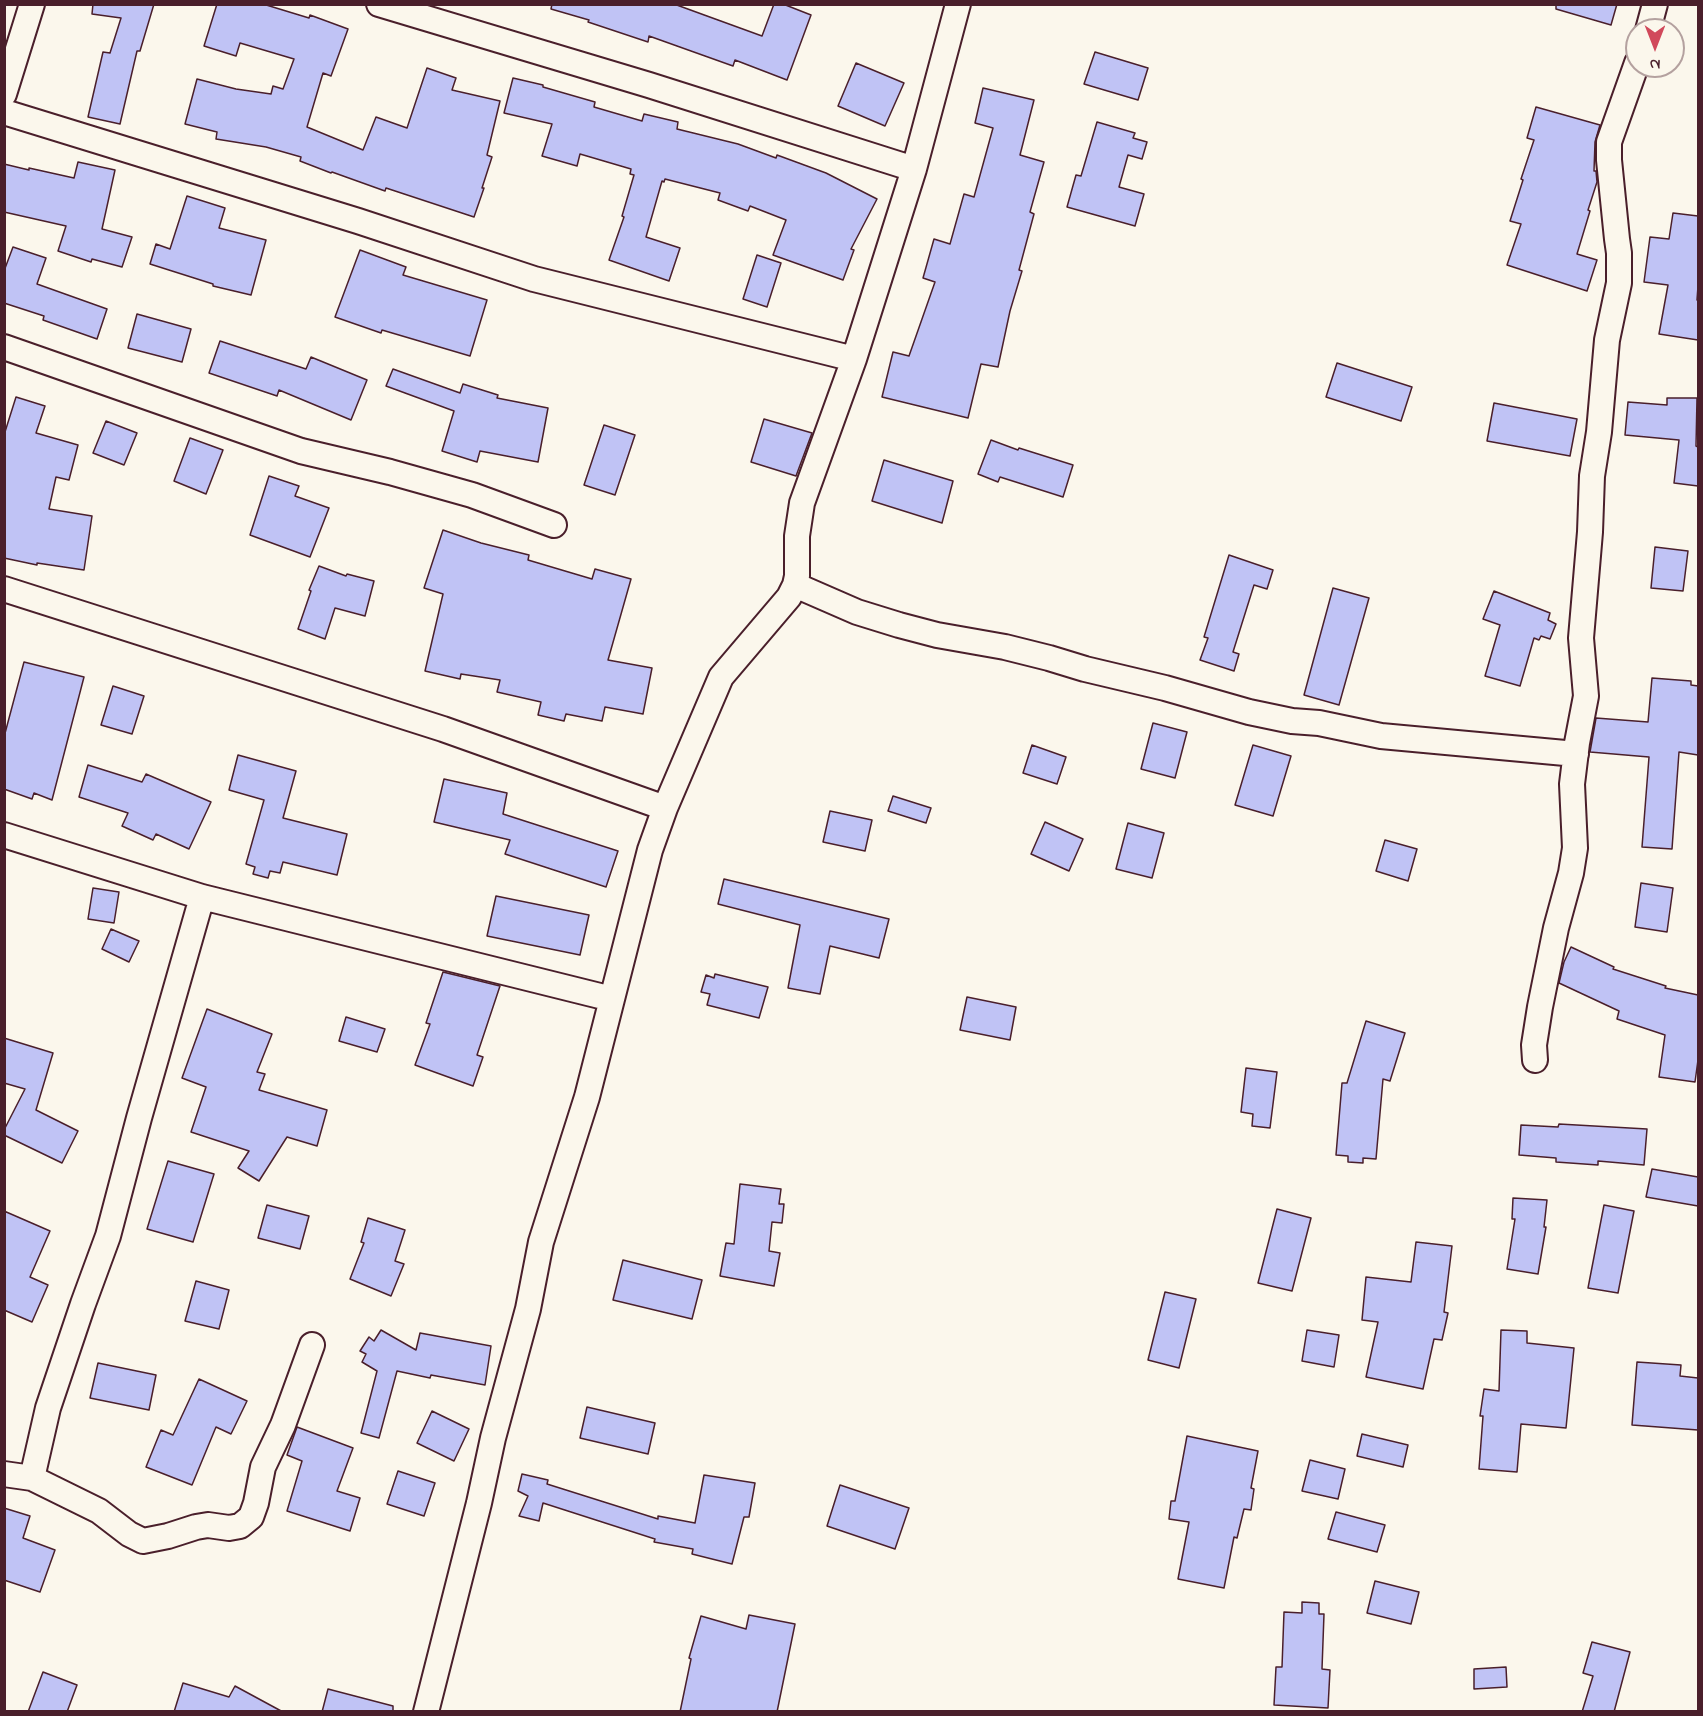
<!DOCTYPE html>
<style>
body{margin:0}
#map{position:relative;width:1703px;height:1716px;overflow:hidden;background:#fbf7ec;font-family:"Indie Flower",sans-serif}
canvas{display:block}
.frame{position:absolute;inset:0;border:6px solid #4a1f2b;pointer-events:none}
.north{position:absolute;left:1625px;top:18px;width:60px;height:60px;box-sizing:border-box;background:#fbf7ec;border:2px solid #b4a19f;border-radius:50%;rotate:180deg;font-size:16px;font-weight:700;line-height:24px;text-align:center;color:#4a1f2b}
.north::after{content:'';display:block;margin:auto;width:21px;height:27px;background:#d1495b;clip-path:polygon(50% 0,100% 100%,50% 72%,0 100%)}
</style>
<div id="map">
<canvas width="1703" height="1716"></canvas>
<div class="frame"></div>
<div class="north">N</div>
</div>
<script>
const c = document.querySelector('canvas').getContext('2d');
c.lineJoin = 'round';
function fill(path, color) {
  c.fillStyle = color;
  c.fill(path, 'evenodd');
}
function strokePath(path, color, width, dash) {
  c.strokeStyle = color;
  c.lineWidth = width;
  c.lineCap = dash ? 'butt' : 'round';
  c.setLineDash(dash || []);
  c.stroke(path);
}
const building = new Path2D(`
 M93,4H154L140,51H137L120,124L88,117L103,52L110,53L121,18L92,14Z
 M217,4H263L309,18L310,15L348,29L331,76L323,73L307,127L363,150L376,117L407,128L427,68L456,78L452,90L500,101L487,155L492,157L482,188H484L474,217L386,188L385,191L332,172L331,173L300,161L301,157L266,147L216,139L217,132L185,124L197,79L236,89L271,94L273,86L283,89L294,59L240,43L236,56L204,46Z
 M552,4H674L762,36L774,4H783L811,15L787,80L735,60L733,66L649,36L648,42L588,22L589,20L551,9Z
 M1556,4H1617L1611,25L1556,9Z
 M1095,52L1148,68L1138,100L1084,84Z
 M856,63L904,83L885,126L838,106Z
 M513,78L543,85V87L595,102L594,107L642,121L644,114L678,122L677,129L738,144L776,158L777,155L826,173L877,199L851,249L854,250L843,280L773,255L786,220L750,206L748,211L718,200L720,193L665,179L664,182L662,181L646,237L680,248L669,281L609,260L624,217L622,216L634,175L630,174L631,169L580,154L577,166L542,156L552,124L504,113Z
 M983,88L1034,100L1020,155L1044,162L1030,212L1034,214L1019,270L1022,271L1010,311L998,367L981,364L968,418L882,397L893,352L909,356L935,282L923,278L934,239L950,244L964,194L974,197L993,128L975,123Z
 M1536,107L1600,125L1595,142L1594,171H1596L1597,182L1588,210L1590,211L1577,254L1597,260L1587,291L1507,265L1521,224L1510,221L1523,180L1521,179L1534,140L1527,138Z
 M1097,122L1135,133L1133,138L1147,142L1142,159L1128,155L1119,187L1144,194L1135,226L1067,207L1076,175L1081,176Z
 M78,162L115,170L102,229L132,237L122,267L92,259L91,262L58,251L66,226L4,212V164L29,170V168L74,178Z
 M187,196L225,208L219,228L266,240L251,295L213,286V284L150,264L156,244L170,249Z
 M1673,213L1698,216V286L1697,300H1698V340L1659,334L1668,285L1644,282L1650,237L1669,239Z
 M13,247L46,258L37,284L107,309L97,339L43,320L44,316L4,303V271Z
 M360,250L406,267L403,275L487,300L470,356L382,330L381,333L335,317Z
 M757,255L781,263L767,307L743,299Z
 M137,314L191,329L182,362L128,348Z
 M220,341L306,369L311,357L367,380L351,420L279,390L277,396L209,373Z
 M1337,363L1412,387L1401,421L1326,397Z
 M393,369L460,393L463,384L498,395L497,398L548,408L538,462L480,451L477,462L442,451L454,411L386,386Z
 M16,397L45,406L36,433L78,445L69,480L56,477L49,509L92,516L84,570L37,563V565L4,558V435Z
 M1667,398H1697L1696,446L1698,447V486L1674,483L1679,440L1625,435L1628,402L1667,405Z
 M1494,403L1577,419L1570,456L1487,441Z
 M764,419L812,433L796,476L751,462Z
 M106,421L137,433L124,465L93,453Z
 M604,425L635,435L615,495L584,485Z
 M190,438L223,450L206,494L174,481Z
 M991,440L1018,450L1019,448L1073,465L1063,497L1000,477L998,482L978,474Z
 M884,460L953,481L942,523L872,501Z
 M269,476L299,486L295,496L329,508L310,557L250,535Z
 M443,530L481,543L529,555L528,560L592,579L595,569L631,579L608,660L652,668L643,714L605,707L602,721L566,714L564,721L538,715L541,702L497,692L500,680L461,674L460,679L425,671L443,594L424,588Z
 M1655,547L1688,551L1683,591L1651,588Z
 M1229,555L1273,570L1267,589L1254,585L1233,652L1239,654L1234,671L1200,660L1208,638L1204,637Z
 M319,566L346,576L347,574L374,581L365,616L335,608L325,639L298,629L311,591L309,590Z
 M1333,588L1369,598L1339,705L1304,695Z
 M1494,591L1550,613L1548,620L1556,624L1550,639L1541,636L1539,640L1534,638L1520,686L1485,676L1500,625L1483,619Z
 M24,662L84,677L52,800L34,793L32,799L4,789V737Z
 M1652,678L1691,681V685L1698,686V755L1679,752L1672,849L1642,847L1649,757L1590,752L1596,718L1648,722Z
 M113,686L144,696L132,734L101,725Z
 M1153,723L1187,732L1175,778L1141,769Z
 M1032,745L1066,757L1057,784L1023,773Z
 M1253,745L1291,756L1273,816L1235,805Z
 M238,755L296,771L283,818L347,834L337,875L283,862L280,873L270,871L268,878L253,874L255,867L246,864L264,800L229,790Z
 M88,765L142,782L146,774L211,802L189,849L156,834L153,840L122,826L128,813L79,797Z
 M444,779L507,793L503,814L618,851L606,887L505,854L510,840L434,822Z
 M893,796L931,808L926,823L888,811Z
 M830,811L872,820L865,851L823,842Z
 M1045,822L1083,839L1069,871L1031,854Z
 M1128,823L1164,833L1152,878L1116,869Z
 M1385,840L1417,849L1408,881L1376,871Z
 M724,879L889,919L879,958L830,946L820,994L788,988L800,925L718,904Z
 M1641,883L1673,888L1667,932L1635,927Z
 M93,888L119,892L114,923L88,919Z
 M496,896L589,915L580,955L487,936Z
 M111,929L139,941L129,962L102,949Z
 M1571,947L1614,967L1613,969L1666,986L1665,988L1698,995V1060L1695,1082L1659,1077L1665,1035L1617,1019L1619,1011L1559,983L1564,962Z
 M443,972L500,986L477,1055L483,1057L473,1086L415,1065L430,1024L426,1023Z
 M715,974L768,987L759,1018L707,1005L710,994L701,992L706,975L714,978Z
 M967,997L1016,1007L1010,1040L960,1030Z
 M207,1009L272,1034L257,1072L265,1074L259,1090L327,1110L317,1146L287,1137L259,1181L238,1168L249,1151L191,1132L206,1087L182,1078Z
 M346,1017L385,1029L377,1052L339,1041Z
 M1366,1021L1405,1033L1390,1081L1383,1079L1376,1159L1363,1158V1163L1348,1162V1156L1336,1155L1342,1083H1347Z
 M4,1038L53,1053L36,1110L78,1131L62,1163L4,1135V1130L25,1089L4,1083Z
 M1246,1068L1277,1072L1270,1128L1252,1126L1253,1114L1241,1112Z
 M1559,1124L1647,1129L1644,1165L1598,1161V1165L1556,1162V1158L1519,1155L1521,1125L1558,1127Z
 M168,1161L214,1174L193,1242L147,1229Z
 M1652,1169L1698,1177V1206L1646,1197Z
 M740,1184L781,1189L779,1204H784L782,1223L772,1222L769,1251L780,1253L774,1286L720,1276L726,1243L734,1244Z
 M1513,1198L1547,1200L1544,1227H1546L1538,1274L1507,1269L1515,1219H1512Z
 M267,1205L309,1216L300,1249L258,1238Z
 M1604,1205L1634,1211L1618,1293L1588,1288Z
 M1277,1209L1311,1218L1292,1291L1258,1283Z
 M4,1211L50,1231L30,1277L48,1285L32,1322L4,1310Z
 M368,1218L405,1230L395,1261L404,1264L391,1296L350,1279L364,1243L361,1242Z
 M1416,1242L1452,1246L1444,1312L1448,1313L1442,1340L1434,1339L1423,1389L1366,1377L1378,1322L1362,1320L1366,1277L1411,1282Z
 M623,1260L702,1280L692,1319L613,1300Z
 M196,1281L229,1290L219,1329L185,1321Z
 M1165,1292L1196,1299L1179,1368L1148,1360Z
 M381,1330L416,1350L420,1333L491,1346L485,1385L431,1375L430,1378L397,1371L379,1438L361,1433L377,1371L362,1362L366,1354L360,1351L369,1337L374,1341Z
 M1307,1330L1339,1335L1334,1367L1302,1361Z
 M1501,1330L1527,1331V1343L1574,1348L1566,1428L1521,1424L1517,1472L1479,1469L1483,1416H1480L1484,1389L1499,1391Z
 M1637,1362L1681,1365L1680,1376L1698,1378V1430L1632,1425Z
 M98,1363L156,1375L149,1410L90,1398Z
 M199,1379L247,1401L231,1434L216,1427L192,1485L146,1467L161,1430L173,1435Z
 M587,1407L655,1423L648,1454L580,1438Z
 M432,1411L469,1429L454,1461L417,1443Z
 M297,1427L353,1448L337,1491L360,1498L350,1531L287,1511L302,1461L287,1455Z
 M1362,1434L1408,1445L1403,1467L1357,1456Z
 M1187,1436L1258,1451L1251,1488L1254,1489L1251,1510L1244,1509L1237,1538L1234,1537L1224,1588L1178,1579L1189,1522L1169,1519L1171,1501H1175Z
 M1310,1460L1345,1469L1338,1499L1302,1491Z
 M398,1471L435,1483L424,1516L387,1504Z
 M522,1474L548,1480L547,1484L658,1519V1516L695,1523L704,1475L755,1483L749,1517H744L732,1564L692,1554L693,1549L654,1542L655,1539L543,1503L539,1521L519,1516L528,1496L518,1491Z
 M840,1485L909,1508L895,1549L827,1526Z
 M4,1508L30,1516L23,1538L55,1550L40,1592L4,1580Z
 M1336,1512L1385,1525L1377,1552L1328,1539Z
 M1375,1581L1419,1592L1411,1624L1367,1613Z
 M1302,1602L1319,1603V1614H1324L1322,1669L1330,1670L1328,1708L1274,1705L1276,1667H1282L1284,1612L1302,1613Z
 M749,1615L795,1624L777,1712H680L691,1659L689,1658L701,1616L746,1629Z
 M1592,1642L1630,1652L1614,1712H1582L1593,1676L1583,1673Z
 M1506,1667L1507,1687L1474,1689V1669Z
 M43,1672L77,1685L67,1712H28Z
 M183,1683L229,1697L235,1686L283,1712H174Z
 M328,1689L393,1706V1712H322Z`);
fill(building, '#c0c3f5');
strokePath(building, '#4a1f2b', 1.5);
const street = new Path2D(`
 M379,4L649,85L914,169
 M1648,30L1655,4
 M4,94L32,4
 M4,112L358,221L534,279L854,359
 M4,347L301,451L390,472L472,495L554,525
 M795,585L857,612L899,625L937,635L1005,647L1049,658L1085,669L1165,688L1249,712L1292,721L1319,723L1381,736L1576,754
 M4,589L443,729L665,808
 M4,835L202,897L612,999
 M1535,1060L1534,1045L1540,1007L1556,928L1571,873L1575,848L1572,784L1577,743L1586,696L1581,638L1590,532L1592,476L1599,432L1607,340L1619,283V253L1617,239L1609,160V142L1637,63
 M4,1474L32,1478L99,1511L129,1534L143,1541L168,1536L196,1527L208,1525L229,1528L240,1526L251,1517L256,1503L263,1467L283,1425L312,1345
 M32,1478L48,1408L83,1304L108,1236L139,1118L202,897
 M426,1712L479,1503L493,1438L528,1309L541,1242L587,1097L650,850L665,808L721,677L789,597L795,585L797,576V536L802,503L854,359L914,169L958,4`);
strokePath(street, '#4a1f2b', 28);
strokePath(street, '#fbf7ec', 24);
</script>
